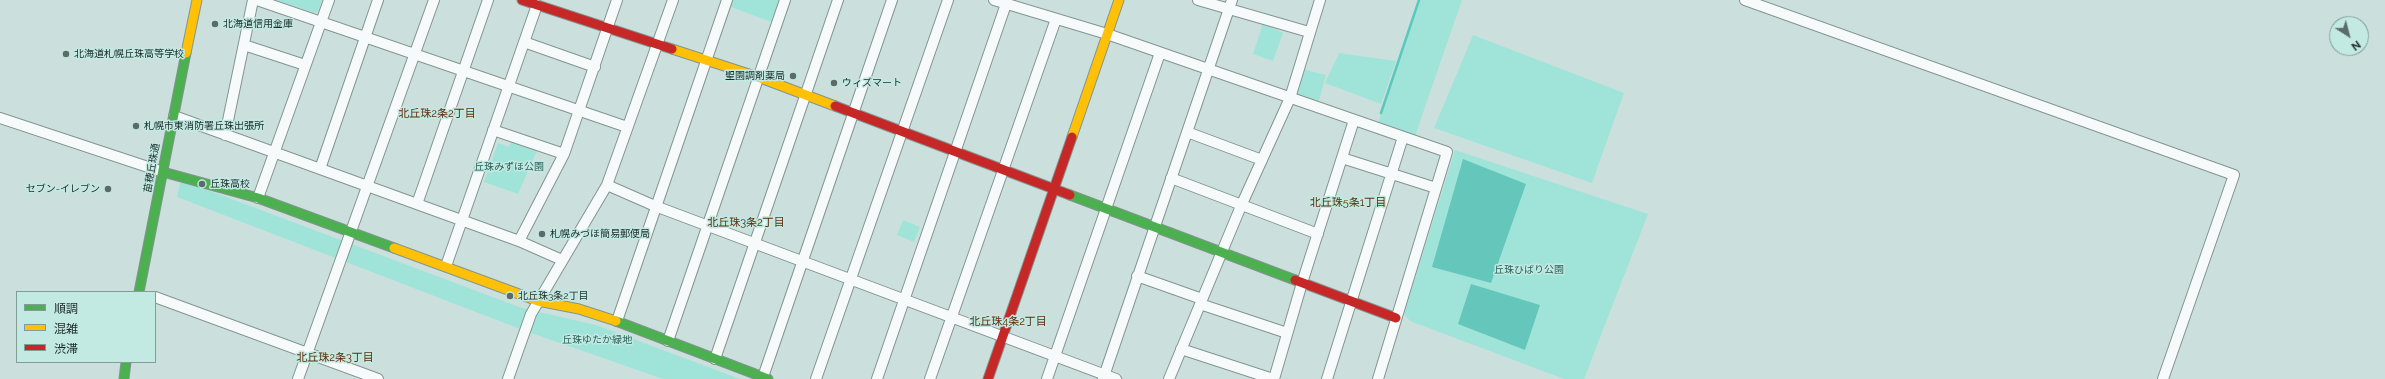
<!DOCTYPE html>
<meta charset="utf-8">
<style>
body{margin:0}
#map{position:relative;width:2385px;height:379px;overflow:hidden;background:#cbe0dc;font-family:Raleway,"Noto Sans JP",sans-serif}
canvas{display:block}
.legend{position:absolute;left:16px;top:291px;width:140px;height:72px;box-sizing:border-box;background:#c2e9e2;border:1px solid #809d98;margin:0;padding:5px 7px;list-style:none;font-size:12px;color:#1d2c29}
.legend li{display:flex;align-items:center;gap:8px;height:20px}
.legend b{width:20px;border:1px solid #809d98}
.north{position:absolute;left:2329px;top:16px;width:40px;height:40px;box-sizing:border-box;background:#c2e9e2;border:1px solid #809d98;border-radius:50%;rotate:144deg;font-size:11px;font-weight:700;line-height:16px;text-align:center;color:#1d2c29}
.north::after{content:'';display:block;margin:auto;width:14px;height:18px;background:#5a6b68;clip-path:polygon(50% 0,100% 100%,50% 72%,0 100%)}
</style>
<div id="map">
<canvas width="2385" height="379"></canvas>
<ul class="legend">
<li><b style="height:5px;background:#4caf50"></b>順調</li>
<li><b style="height:5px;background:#ffc107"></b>混雑</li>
<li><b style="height:5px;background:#c62828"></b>渋滞</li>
</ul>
<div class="north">N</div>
</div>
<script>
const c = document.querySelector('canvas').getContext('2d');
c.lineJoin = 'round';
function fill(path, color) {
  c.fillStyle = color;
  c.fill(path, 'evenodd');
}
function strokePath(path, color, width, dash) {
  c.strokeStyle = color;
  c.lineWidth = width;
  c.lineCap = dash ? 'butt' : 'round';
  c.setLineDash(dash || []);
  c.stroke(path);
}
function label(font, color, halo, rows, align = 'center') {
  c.font = font + ' Raleway,"Noto Sans JP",sans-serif';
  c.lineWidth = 3;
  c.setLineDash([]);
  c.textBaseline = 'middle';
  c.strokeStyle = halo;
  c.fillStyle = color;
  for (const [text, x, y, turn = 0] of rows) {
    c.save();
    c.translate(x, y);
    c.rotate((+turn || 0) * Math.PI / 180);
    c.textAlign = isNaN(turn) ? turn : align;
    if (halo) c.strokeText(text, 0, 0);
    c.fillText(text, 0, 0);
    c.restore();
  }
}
fill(new Path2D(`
 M275,0H322L318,11L315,13Z
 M733,0H779L771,22L731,7Z
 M1420,0H1462L1415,136L1378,123Z
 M1263,23L1283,33L1273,61L1253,54Z
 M1473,35L1624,93L1592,183L1434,128Z
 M1339,53L1396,61L1381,104L1325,83Z
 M1302,69L1326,75L1318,104L1295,95Z
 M512,141L537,151L518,194L484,182L498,143L509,147Z
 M1455,150L1648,214L1584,379H1564L1410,321L1404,314Z
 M180,183H189L522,308L596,325L740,379H663L520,329L177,197Z
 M903,220L920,227L914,242L897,235Z`), '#a0e4d9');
fill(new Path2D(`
 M1463,159L1526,184L1491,283L1432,267Z
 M1471,284L1540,305L1525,350L1458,324Z`), '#65c7bc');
strokePath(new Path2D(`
 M1381,113L1419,0`), '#5ac8ba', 2.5);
const street = new Path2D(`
 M257,0L627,127
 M994,0L1107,34L1447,152L1378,379
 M1198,0L1309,32
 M1745,0L2234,175L2163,379
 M524,42L595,67
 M244,45L305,65
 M174,116L519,241L562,260
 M0,118L163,172
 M493,130L564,154
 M1187,132L1262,160
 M225,135L253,0
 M1342,158L1436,188
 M320,169L378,0
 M1171,178L1318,234
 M607,185L655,206L1116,379
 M258,198L329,0
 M417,204L488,0
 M519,241L564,154L617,0
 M446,266L537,5
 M1137,276L1202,299
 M155,297L378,379
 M1200,304L1287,333
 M617,321L727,0
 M668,341L785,0
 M1181,349L1273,379
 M715,359L838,0
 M763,377L892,0
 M298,379L434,0
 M508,379L531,314L607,185L673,0
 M816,379L948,0
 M877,379L1006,4
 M930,379L1056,19
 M1047,379L1160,53
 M1103,379L1232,0
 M1169,379L1241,206L1290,98L1320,0
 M1274,379L1302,283L1354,120
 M1327,379L1403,137`);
const fast = new Path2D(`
 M163,172L258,198L394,248
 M1070,195L1295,280
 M139,292L186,53
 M616,321L768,379
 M124,379L126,362`);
const slow = new Path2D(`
 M672,49L758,77L835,106
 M186,53L197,0
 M1072,137L1119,0
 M394,248L538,301L579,309L616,321`);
const jam = new Path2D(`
 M522,0L672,49
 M835,106L1070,195
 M1295,280L1396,318
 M988,379L1072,137`);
strokePath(street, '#839491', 12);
strokePath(fast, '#839491', 11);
strokePath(slow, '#839491', 11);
strokePath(jam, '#839491', 11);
strokePath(street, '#f7fafa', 10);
strokePath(fast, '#4caf50', 9);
strokePath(slow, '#ffc107', 9);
strokePath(jam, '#c62828', 9);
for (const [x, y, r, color] of [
 [215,24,4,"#5a6b68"],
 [66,54,4,"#5a6b68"],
 [793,76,4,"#5a6b68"],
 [834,83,4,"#5a6b68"],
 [136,126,4,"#5a6b68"],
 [202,184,4,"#5a6b68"],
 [108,189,4,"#5a6b68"],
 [542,234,4,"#5a6b68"],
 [510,296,4,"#5a6b68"]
]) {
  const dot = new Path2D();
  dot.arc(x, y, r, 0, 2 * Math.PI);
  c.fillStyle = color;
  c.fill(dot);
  strokePath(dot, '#c2e9e2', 1.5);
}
label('10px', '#1d2c29', '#c2e9e2', [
 ["北海道信用金庫",223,24],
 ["北海道札幌丘珠高等学校",74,54],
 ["聖園調剤薬局",785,76,"right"],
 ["ウィズマート",842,83],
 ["札幌市東消防署丘珠出張所",144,126],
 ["丘珠高校",210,184],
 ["セブン-イレブン",100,189,"right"],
 ["札幌みづほ簡易郵便局",550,234],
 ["北丘珠3条2丁目",518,296]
], 'left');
label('10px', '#2a6159', '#c2e9e2', [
 ["丘珠みずほ公園",509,167],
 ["丘珠ひばり公園",1529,270],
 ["丘珠ゆたか緑地",597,340]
]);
label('10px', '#1d2c29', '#c2e9e2', [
 ["苗穂丘珠通",152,168,-80]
]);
label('11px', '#5d2f0d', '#c2e9e2', [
 ["北丘珠2条2丁目",437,114],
 ["北丘珠5条1丁目",1348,203],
 ["北丘珠3条2丁目",746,223],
 ["北丘珠4条2丁目",1008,322],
 ["北丘珠2条3丁目",335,358]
]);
</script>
